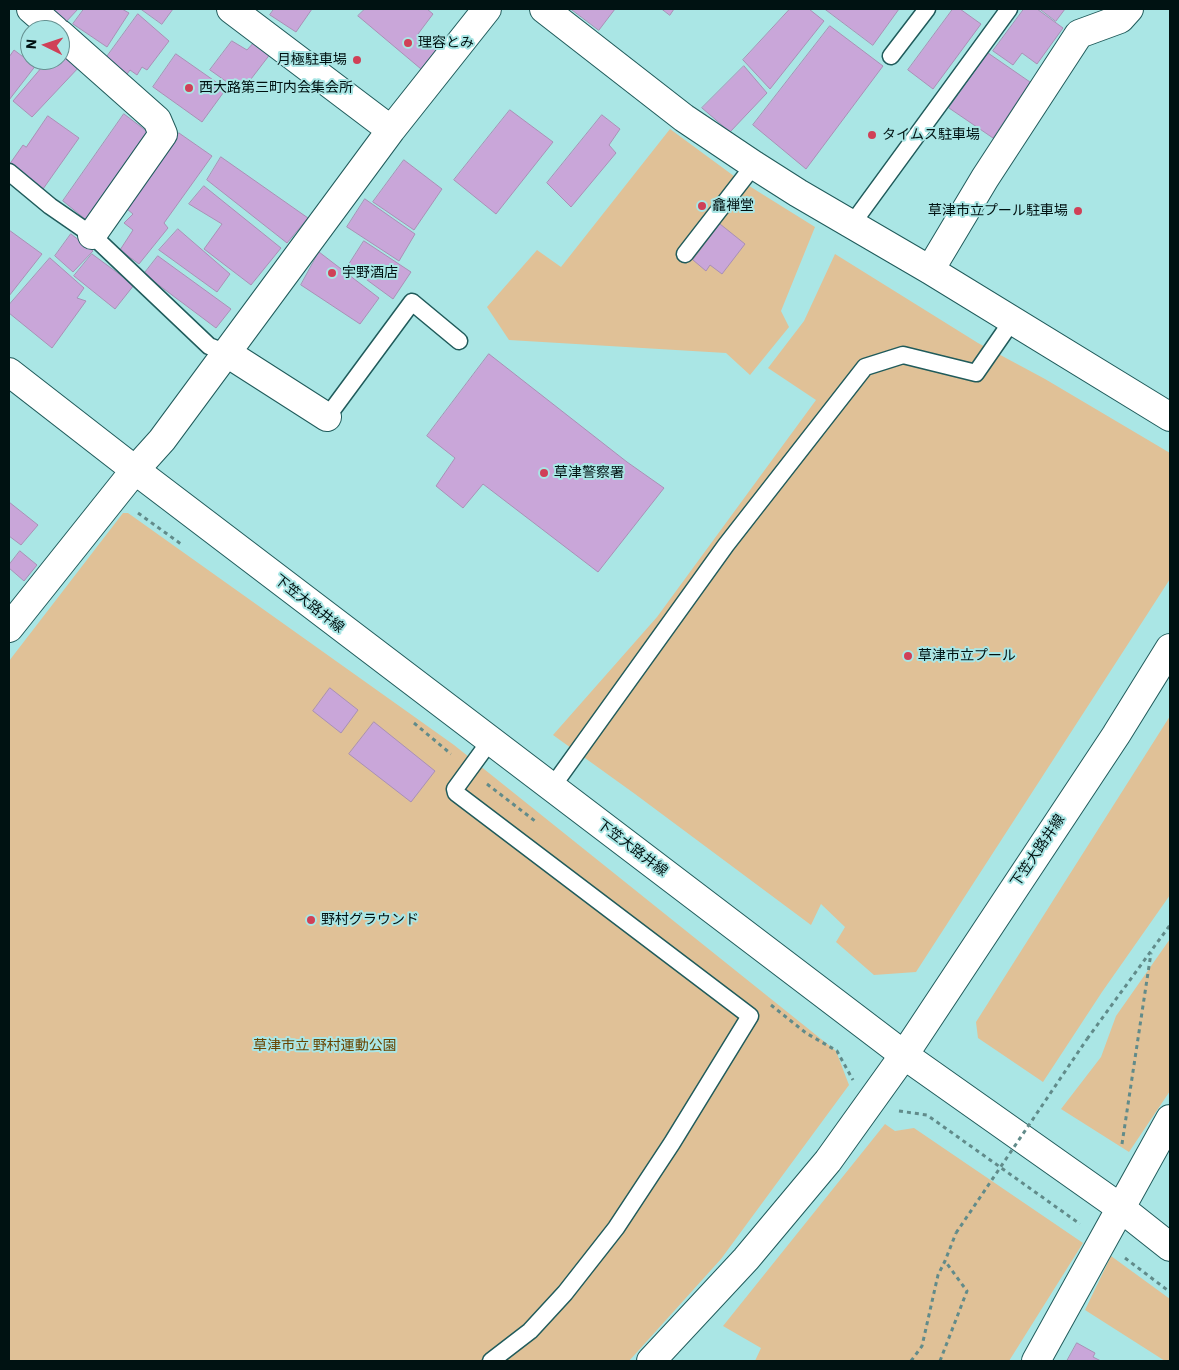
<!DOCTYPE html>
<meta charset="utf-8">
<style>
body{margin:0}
#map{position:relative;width:1179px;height:1370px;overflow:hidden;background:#aae6e5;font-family:"IBM Plex Sans",sans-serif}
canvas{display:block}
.frame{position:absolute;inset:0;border:10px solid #001212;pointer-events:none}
.north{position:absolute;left:20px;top:20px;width:50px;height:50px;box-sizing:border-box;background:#aae6e5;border:1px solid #669191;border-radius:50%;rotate:274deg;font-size:14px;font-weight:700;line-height:20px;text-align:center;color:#001212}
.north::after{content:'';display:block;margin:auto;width:18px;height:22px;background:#d04057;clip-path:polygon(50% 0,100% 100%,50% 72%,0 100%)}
</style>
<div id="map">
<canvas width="1179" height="1370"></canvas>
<div class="frame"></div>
<div class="north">N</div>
</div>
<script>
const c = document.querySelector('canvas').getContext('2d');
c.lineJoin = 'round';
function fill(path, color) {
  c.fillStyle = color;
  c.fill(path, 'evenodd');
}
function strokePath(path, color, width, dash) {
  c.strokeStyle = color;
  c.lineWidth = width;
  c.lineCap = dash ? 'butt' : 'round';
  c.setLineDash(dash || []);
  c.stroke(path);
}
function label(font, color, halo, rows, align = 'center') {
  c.font = font + ' "IBM Plex Sans","Noto Sans JP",sans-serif';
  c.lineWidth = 4;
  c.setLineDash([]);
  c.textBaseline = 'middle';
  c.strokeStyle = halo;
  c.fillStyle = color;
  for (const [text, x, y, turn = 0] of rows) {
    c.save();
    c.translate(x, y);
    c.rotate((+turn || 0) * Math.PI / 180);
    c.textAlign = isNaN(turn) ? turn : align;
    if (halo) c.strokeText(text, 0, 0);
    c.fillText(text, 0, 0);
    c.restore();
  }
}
fill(new Path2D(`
 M670,129L738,179L815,227L781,311L789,327L750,375L726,353L509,340L487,307L537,250L561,267Z
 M835,254L978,343L1045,379L1170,453V579L916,972L874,975L836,942L845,927L821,904L811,925L635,794L553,735L657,617L816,400L768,368L804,321Z
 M123,513H128L454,745L836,1051L849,1085L721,1259L629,1361H9V661Z
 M1170,716V895L1102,992L1043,1082L978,1038L976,1022Z
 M1170,939V1091L1129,1152L1061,1109L1101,1057L1116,1016Z
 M885,1124L895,1131L914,1128L1083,1243L1009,1361H755L761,1348L723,1326Z
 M1111,1256L1170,1299V1361H1165L1085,1310Z`), '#e0c197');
const building = new Path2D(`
 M45,9H78L65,23Z
 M84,9H122L129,13L107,47L73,24Z
 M141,9H173L162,24Z
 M274,9H312L296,32L270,15Z
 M365,9H427L433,14L418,34L436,51L421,69L358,16Z
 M571,9H615L599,30Z
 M662,9H674L670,15Z
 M790,9H809L824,21L770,89L743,60Z
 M825,9H899L873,45Z
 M953,9H960L981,24L933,89L908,70Z
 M1024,9H1037L1063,28L1037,64L1022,53L1013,65L993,51Z
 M1040,9H1065L1056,21Z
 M138,14L169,41L147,70L142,67L137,75L130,70L124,78L106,58Z
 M830,26L883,66L806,169L753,125Z
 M232,41L247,50L255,41L271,53L241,92L210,70Z
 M30,49V60H40L9,100V57L14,50L22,56Z
 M60,50L80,66L32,117L13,101L48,60H60Z
 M988,53L1030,82L993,138L949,108Z
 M176,54L226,89L202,122L153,87Z
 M744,66L767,93L730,132L702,108Z
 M510,110L553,142L496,214L454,180Z
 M124,114L153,136L90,223L63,201Z
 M602,115L620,129L609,145L616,153L571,207L547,183Z
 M48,116L79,138L43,189L9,165L23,145L26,147Z
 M179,133L212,156L164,223L168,228L139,264L120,250L133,230L124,223L133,214L127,209Z
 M221,157L308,218L287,243L207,180Z
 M404,160L442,189L414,230L373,202Z
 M204,186L281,248L251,285L204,249L222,224L189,204Z
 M365,199L415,234L399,261L347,227Z
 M720,224L745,244L722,274L710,265L706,271L693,260Z
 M178,229L230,274L217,292L159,250Z
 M9,230L42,254L9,296Z
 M71,234L93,251L73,272L55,256Z
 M364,241L411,272L393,299L348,266Z
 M319,252L379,298L360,324L301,285Z
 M92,254L134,285L115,309L74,276Z
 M158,256L231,309L216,328L144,274Z
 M50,258L84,288L77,298L86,301L52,348L9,313V305Z
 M489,354L627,462L664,488L598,572L483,484L463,508L436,486L455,458L427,436Z
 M9,502L38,525L21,545L9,536Z
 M20,551L37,565L24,581L9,568V565Z
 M330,688L358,710L341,733L313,711Z
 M374,722L435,771L411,802L349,754Z
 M1077,1343L1095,1353L1093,1357L1101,1361H1067Z`);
fill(building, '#c9a6d9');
strokePath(building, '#a990b5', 1);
const service = new Path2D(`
 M891,56L927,9
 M9,172L50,206L92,235L209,346L227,353
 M852,224L1009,9
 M685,254L754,165
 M327,417L412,302L459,341
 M490,741L455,789L456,793L750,1016L672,1143L616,1228L565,1293L530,1331L491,1361
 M552,787L726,545L865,367L903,355L976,373L1012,321`);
const minor = new Path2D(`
 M31,9L55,30
 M231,9L391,130
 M544,9L684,118L754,165L798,193L930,270L1170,417
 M60,34L157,120L163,134L92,235
 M930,270L985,178L1079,34L1120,19L1129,9
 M227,353L327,417
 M135,470L162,440L391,130L487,9
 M1036,1361L1170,1119`);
const tertiary = new Path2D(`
 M9,372L135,470
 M651,1361L746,1259L828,1161L904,1055L1122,1209L1170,1247`);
const secondary = new Path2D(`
 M9,628L135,470C390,667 648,860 904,1055L1116,735L1170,648`);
strokePath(service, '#205b5b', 19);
strokePath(minor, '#205b5b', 30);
strokePath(tertiary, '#205b5b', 30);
strokePath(secondary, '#205b5b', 30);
strokePath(new Path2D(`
 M138,513L181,544
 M414,723L451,754
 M487,784L535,821
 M771,1005L806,1033L837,1051L853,1080
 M1087,1039L1170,925
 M899,1111L927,1115L1080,1224
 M1122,1144L1151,953
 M1125,1258L1170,1292
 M911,1361L922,1346L938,1275L945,1261L956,1233
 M940,1361L967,1291L945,1261`), '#618b8a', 3, [4, 4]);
strokePath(service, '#fff', 16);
strokePath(minor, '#fff', 28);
strokePath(tertiary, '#fff', 28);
strokePath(secondary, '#fff', 28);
strokePath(new Path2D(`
 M956,1233L1087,1039`), '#618b8a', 3, [4, 4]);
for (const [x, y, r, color] of [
 [408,43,5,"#d04057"],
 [357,60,5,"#d04057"],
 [189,88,5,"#d04057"],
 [872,135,5,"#d04057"],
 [702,206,5,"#d04057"],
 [1078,211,5,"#d04057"],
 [332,273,5,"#d04057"],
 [544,473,5,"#d04057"],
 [908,656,5,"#d04057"],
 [311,920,5,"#d04057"]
]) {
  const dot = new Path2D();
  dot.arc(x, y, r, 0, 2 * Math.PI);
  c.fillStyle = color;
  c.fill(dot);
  strokePath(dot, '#aae6e5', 2);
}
label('14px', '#001212', '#aae6e5', [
 ["理容とみ",418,43],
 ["月極駐車場",347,60,"right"],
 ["西大路第三町内会集会所",199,88],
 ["タイムス駐車場",882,135],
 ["龕禅堂",712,206],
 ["草津市立プール駐車場",1068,211,"right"],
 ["宇野酒店",342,273],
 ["草津警察署",554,473],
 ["草津市立プール",918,656],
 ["野村グラウンド",321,920]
], 'left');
label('14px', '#001212', '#aae6e5', [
 ["下笠大路井線",309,604,38],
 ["下笠大路井線",632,848,37],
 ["下笠大路井線",1038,851,-56]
]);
label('14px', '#684400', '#aae6e5', [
 ["草津市立 野村運動公園",325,1046]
]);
</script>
